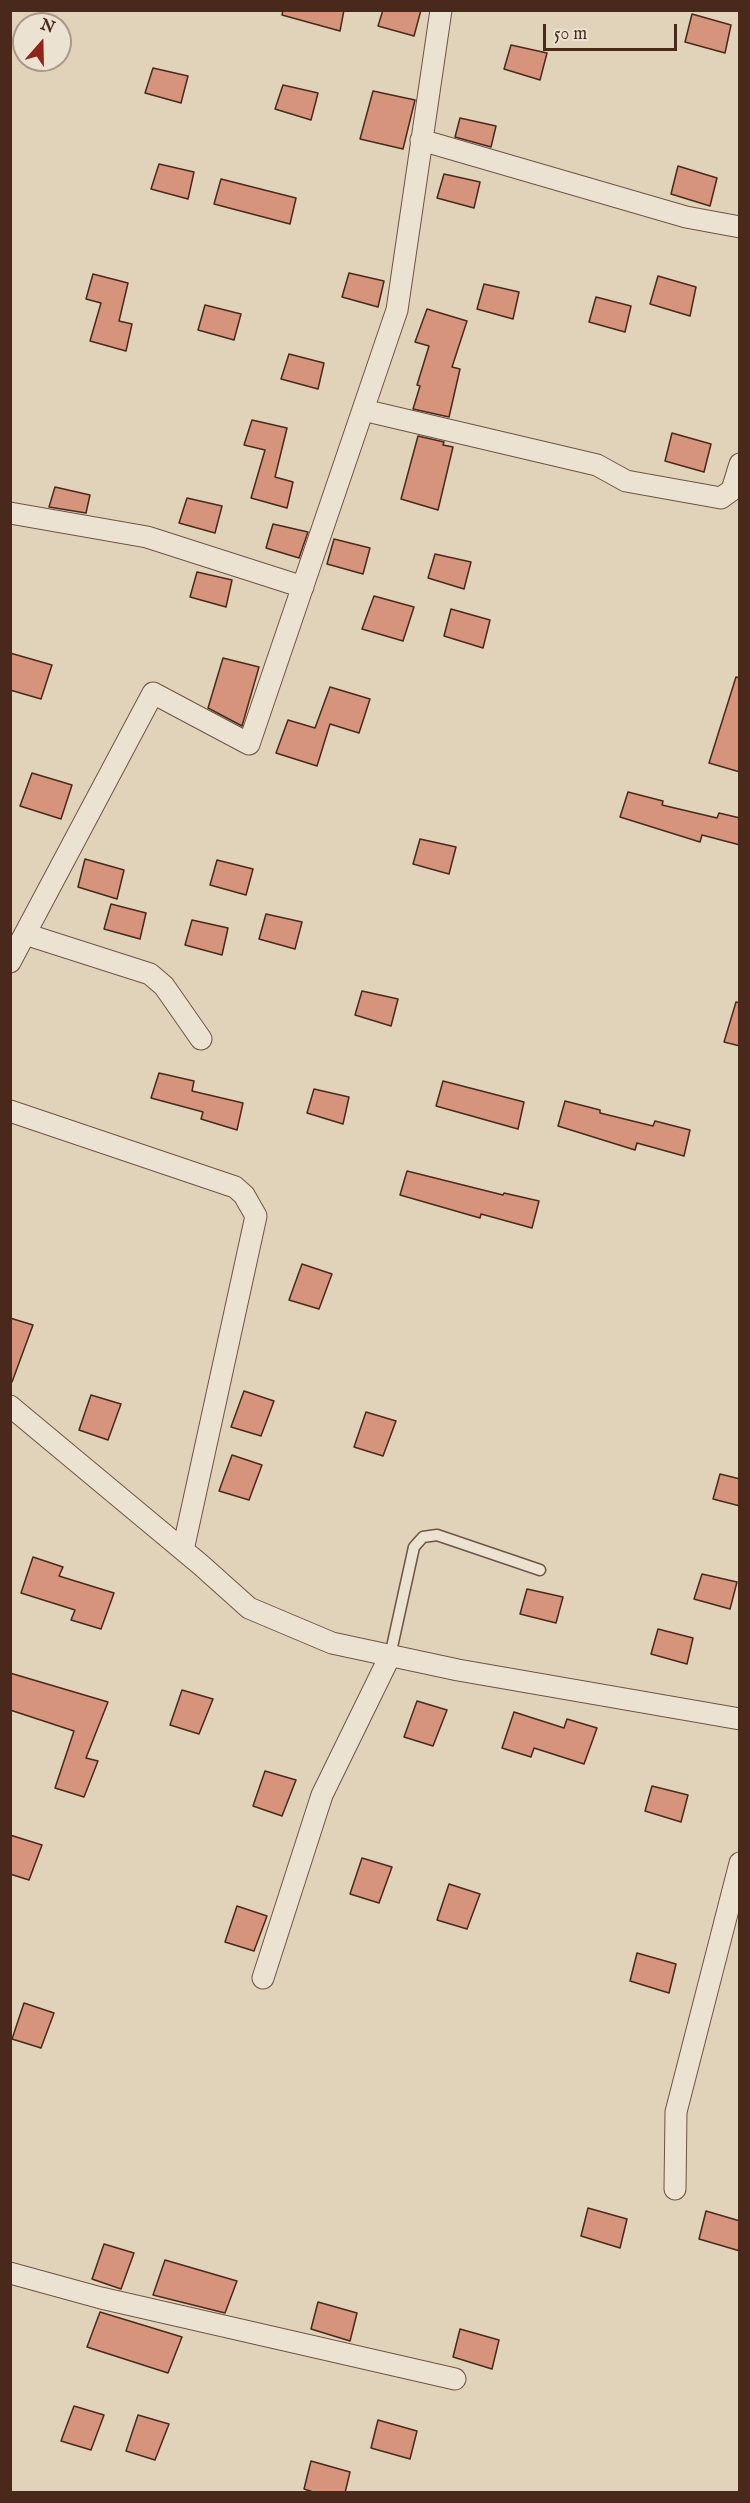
<!DOCTYPE html>
<style>
body{margin:0}
#map{position:relative;width:750px;height:2503px;overflow:hidden;background:#e1d3ba;font-family:"IM FELL English",serif}
canvas{display:block}
.frame{position:absolute;inset:0;border:12px solid #48291c;pointer-events:none}
.north{position:absolute;left:12px;top:12px;width:60px;height:60px;box-sizing:border-box;background:#ece2d2;border:2px solid #aa9889;border-radius:50%;rotate:20deg;font-size:16px;font-weight:700;line-height:24px;text-align:center;color:#48291c}
.north::after{content:'';display:block;margin:auto;width:21px;height:27px;background:#8f2418;clip-path:polygon(50% 0,100% 100%,50% 72%,0 100%)}
.scale{position:absolute;left:543px;top:24px;width:134px;height:27px;box-sizing:border-box;border:3px solid #48291c;border-top:0;padding-left:8px;font-size:18px;line-height:21px;white-space:nowrap;color:#48291c;-webkit-text-stroke:4px #ece2d2;paint-order:stroke}
</style>
<div id="map">
<canvas width="750" height="2503"></canvas>
<div class="frame"></div>
<div class="north">N</div>
<div class="scale">50 m</div>
</div>
<script>
const c = document.querySelector('canvas').getContext('2d');
c.lineJoin = 'round';
function fill(path, color) {
  c.fillStyle = color;
  c.fill(path, 'evenodd');
}
function strokePath(path, color, width, dash) {
  c.strokeStyle = color;
  c.lineWidth = width;
  c.lineCap = dash ? 'butt' : 'round';
  c.setLineDash(dash || []);
  c.stroke(path);
}
const building = new Path2D(`
 M283,10H344L340,31L282,15Z
 M383,10H421L414,36L378,26Z
 M692,14L731,25L725,53L685,42Z
 M511,45L547,53L540,80L504,69Z
 M153,68L188,76L181,103L145,93Z
 M283,85L318,93L311,120L275,109Z
 M373,91L415,100L403,149L360,139Z
 M460,118L496,126L491,147L455,137Z
 M159,164L194,172L188,199L151,189Z
 M678,166L717,178L710,206L671,194Z
 M444,174L480,182L474,208L437,198Z
 M221,179L296,198L290,224L214,204Z
 M349,273L384,281L378,307L342,297Z
 M93,274L128,283L119,321L132,324L126,351L90,341L101,303L86,299Z
 M658,276L696,287L690,316L650,304Z
 M484,284L519,292L513,319L477,309Z
 M596,297L631,306L625,332L589,322Z
 M205,305L241,314L234,340L198,330Z
 M427,309L467,321L452,367L460,369L449,417L413,409L420,386L417,385L429,346L415,342Z
 M289,354L324,363L318,389L281,379Z
 M252,420L287,428L275,477L293,482L287,508L251,498L265,450L244,445Z
 M672,433L711,444L704,472L665,461Z
 M418,436L444,442L443,445L453,447L438,510L401,499Z
 M55,487L90,495L86,513L49,507Z
 M187,498L222,506L215,533L179,523Z
 M273,524L308,532L299,558L266,548Z
 M334,539L370,548L363,574L327,564Z
 M435,554L471,562L464,589L428,578Z
 M197,572L232,580L226,607L190,597Z
 M374,596L414,607L403,641L362,629Z
 M451,609L490,620L483,648L444,636Z
 M10,653L52,665L41,699L10,690Z
 M223,658L259,667L242,726L208,708Z
 M736,677L740,678V772L709,763Z
 M330,687L370,699L359,733L330,724L317,766L276,753L288,720L315,728Z
 M32,773L72,785L61,819L20,806Z
 M628,792L663,801L662,805L717,818L719,813L740,818V845L702,835L700,842L620,817Z
 M420,839L456,847L449,874L413,864Z
 M85,859L124,870L117,899L78,887Z
 M217,860L253,869L246,895L210,885Z
 M111,904L146,913L140,939L104,929Z
 M266,914L302,922L295,949L259,939Z
 M192,920L228,928L222,955L185,945Z
 M362,991L398,999L391,1026L355,1015Z
 M736,1002L740,1003V1046L724,1042Z
 M159,1073L194,1081L192,1091L243,1103L237,1130L201,1119L203,1112L151,1098Z
 M443,1081L524,1102L518,1129L436,1106Z
 M314,1089L349,1097L343,1124L307,1113Z
 M565,1101L600,1110V1113L653,1126L655,1121L690,1130L684,1156L637,1143L635,1150L558,1126Z
 M407,1171L503,1195L504,1193L539,1201L532,1228L481,1214L480,1218L400,1195Z
 M302,1264L332,1274L319,1309L289,1300Z
 M10,1318L33,1325L12,1382H10Z
 M244,1391L274,1401L261,1436L231,1427Z
 M91,1395L121,1404L108,1440L79,1430Z
 M366,1412L396,1421L383,1456L354,1447Z
 M232,1455L262,1465L249,1500L219,1491Z
 M720,1474L740,1479V1506L713,1499Z
 M33,1557L63,1567L59,1576L114,1593L101,1629L71,1620L75,1610L21,1593Z
 M702,1574L737,1582L730,1609L694,1599Z
 M527,1589L563,1597L556,1623L520,1614Z
 M658,1629L693,1638L687,1664L651,1654Z
 M10,1673L108,1702L86,1758L98,1761L84,1797L55,1788L74,1731L10,1710Z
 M182,1690L213,1699L199,1734L170,1725Z
 M417,1701L447,1710L433,1746L404,1737Z
 M514,1712L564,1728L567,1719L597,1728L584,1764L534,1748L531,1757L502,1748Z
 M265,1771L296,1780L282,1816L253,1806Z
 M652,1786L688,1795L681,1822L645,1811Z
 M10,1835L42,1845L29,1880L10,1874Z
 M362,1858L392,1867L379,1903L350,1894Z
 M449,1884L480,1894L467,1929L437,1920Z
 M237,1906L267,1916L254,1951L225,1942Z
 M637,1953L676,1964L669,1993L630,1981Z
 M24,2003L54,2013L41,2048L12,2039Z
 M588,2208L627,2219L620,2248L581,2236Z
 M706,2211L740,2221V2251L699,2239Z
 M104,2244L134,2253L121,2289L92,2279Z
 M165,2260L237,2281L225,2313L153,2295Z
 M318,2302L357,2313L350,2341L311,2329Z
 M100,2312L182,2337L168,2373L87,2347Z
 M460,2329L499,2340L492,2369L453,2357Z
 M74,2406L104,2415L91,2450L61,2441Z
 M138,2415L169,2424L155,2460L126,2451Z
 M378,2420L417,2431L410,2459L371,2448Z
 M311,2461L350,2472L345,2493H316L304,2489Z`);
fill(building, '#d6947c');
strokePath(building, '#48291c', 1.5);
const service = new Path2D(`
 M390,1656L414,1547L423,1537L437,1535L540,1570`);
const minor = new Path2D(`
 M421,140L686,217L740,227
 M363,410L597,465L626,481L721,498L732,490L740,464
 M10,513L147,537L303,587
 M25,934L150,974L164,986L201,1039
 M10,962L153,693L249,744L397,310L441,10
 M10,1111L235,1187L244,1195L256,1216L183,1550
 M10,1406L201,1565L249,1608L332,1643L458,1670L740,1719
 M263,1978L322,1795L390,1656
 M675,2189L676,2112L740,1863
 M10,2273L101,2298L455,2379`);
strokePath(service, '#6e5444', 13);
strokePath(minor, '#6e5444', 23);
strokePath(service, '#ece2d2', 10);
strokePath(minor, '#ece2d2', 21);
</script>
